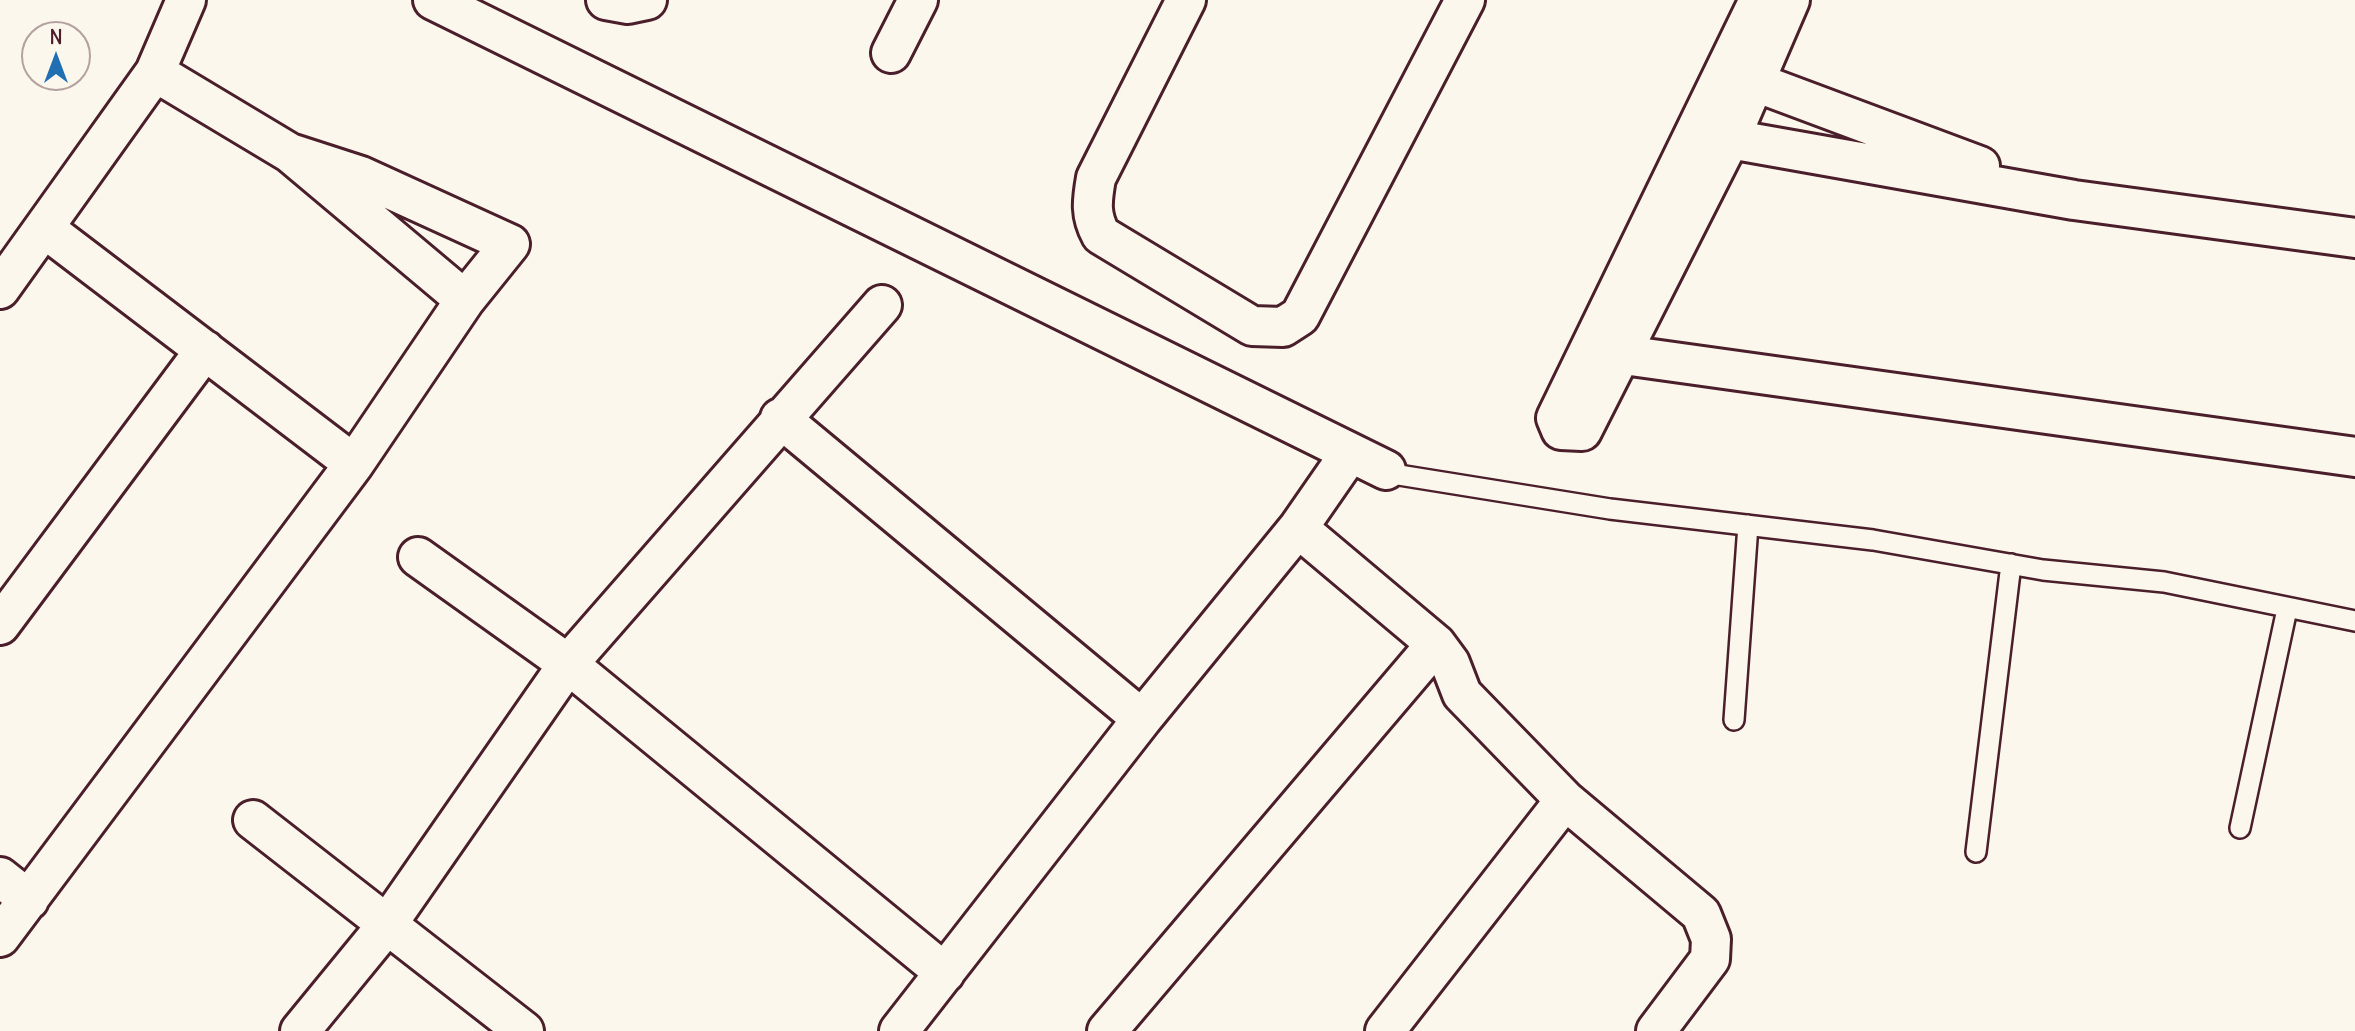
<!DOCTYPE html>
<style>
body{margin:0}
#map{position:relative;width:2355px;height:1031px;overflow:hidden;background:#fbf7ec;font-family:Delius,sans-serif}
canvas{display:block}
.north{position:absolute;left:21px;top:21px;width:70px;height:70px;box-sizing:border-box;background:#fbf7ec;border:2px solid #b4a19f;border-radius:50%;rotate:0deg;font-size:19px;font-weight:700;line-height:28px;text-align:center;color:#4a1f2b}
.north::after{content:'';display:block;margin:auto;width:24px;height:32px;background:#1f6fb2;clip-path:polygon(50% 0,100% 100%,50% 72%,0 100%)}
</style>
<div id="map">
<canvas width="2355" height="1031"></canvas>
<div class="north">N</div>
</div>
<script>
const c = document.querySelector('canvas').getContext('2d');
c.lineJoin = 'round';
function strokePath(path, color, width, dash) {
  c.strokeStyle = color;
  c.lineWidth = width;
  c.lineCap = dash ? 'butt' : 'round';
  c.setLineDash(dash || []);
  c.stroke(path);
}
const service = new Path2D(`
 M1386,470L1399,475L1610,509L1873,540L2043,570L2164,582L2355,621
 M1734,720L1748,525
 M2240,828L2287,609
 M1976,852L2011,564`);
const minor = new Path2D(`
 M433,0L1386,470
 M606,0L628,4L647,0
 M1186,0L1096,178C1092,201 1090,215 1101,235L1252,326L1283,327L1300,316L1465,0
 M1759,0L1556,418L1561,430L1582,431L1730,139L1790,0
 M891,53L918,0
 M155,72L290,153L465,300
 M1731,73L1980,166
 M1708,133L1730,139L2074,200L2355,238
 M44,228L354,464
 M0,289L155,72L186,0
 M1595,351L2355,457
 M780,418L1142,719
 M1298,528L1436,644L1450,663L1462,694L1565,800L1701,914L1711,939L1710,959L1656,1031
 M418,557L568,664L945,973
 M0,625L205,350
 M253,820L524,1031
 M0,877L29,900
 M0,937L354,464L465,300L510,244L361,176L290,153
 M300,1031L386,926L568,664L882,305
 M899,1031L1142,719L1298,528L1350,453
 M1107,1031L1436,644
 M1385,1031L1565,800`);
strokePath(service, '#4a1f2b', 24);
strokePath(minor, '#4a1f2b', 44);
strokePath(service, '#fbf7ec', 19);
strokePath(minor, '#fbf7ec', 38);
</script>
